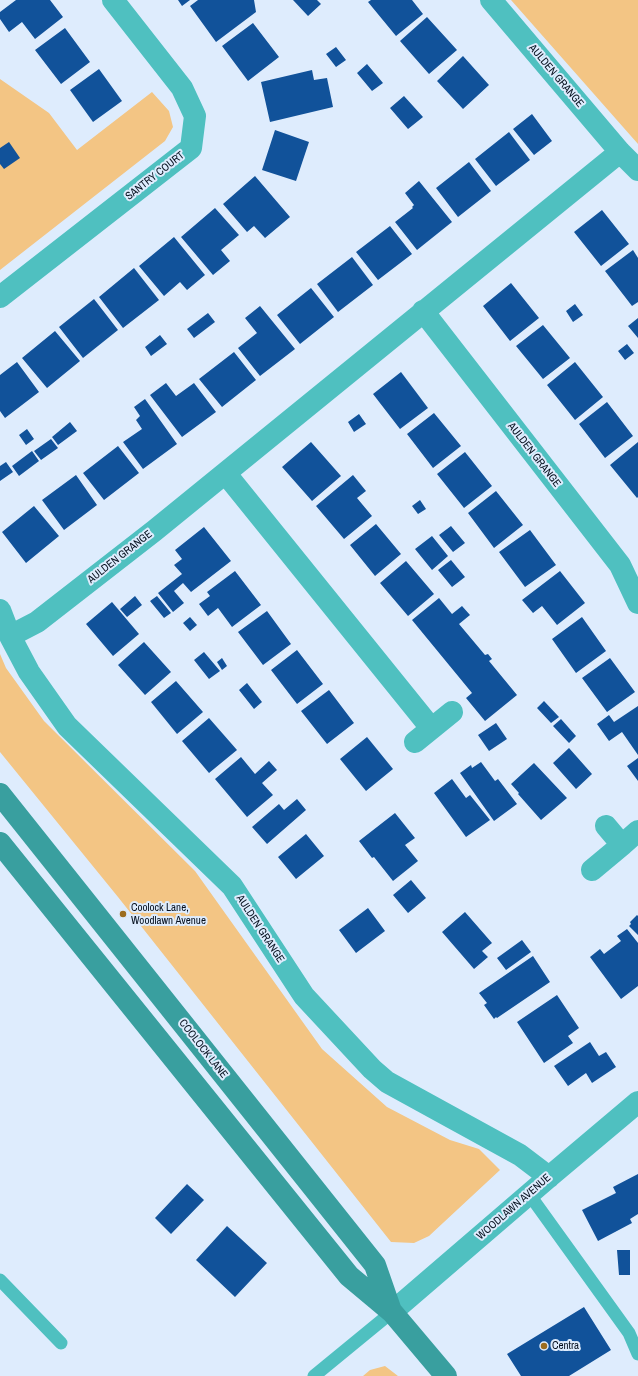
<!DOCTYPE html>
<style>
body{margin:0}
canvas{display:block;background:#deecfd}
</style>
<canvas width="638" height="1376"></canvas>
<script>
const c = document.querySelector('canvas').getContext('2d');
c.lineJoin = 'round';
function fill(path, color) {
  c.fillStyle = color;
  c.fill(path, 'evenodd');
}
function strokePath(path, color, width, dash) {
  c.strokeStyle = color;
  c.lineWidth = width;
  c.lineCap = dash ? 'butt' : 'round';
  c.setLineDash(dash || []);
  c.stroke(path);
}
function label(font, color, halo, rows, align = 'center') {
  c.font = font + ' "Archivo Narrow",sans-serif';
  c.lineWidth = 4;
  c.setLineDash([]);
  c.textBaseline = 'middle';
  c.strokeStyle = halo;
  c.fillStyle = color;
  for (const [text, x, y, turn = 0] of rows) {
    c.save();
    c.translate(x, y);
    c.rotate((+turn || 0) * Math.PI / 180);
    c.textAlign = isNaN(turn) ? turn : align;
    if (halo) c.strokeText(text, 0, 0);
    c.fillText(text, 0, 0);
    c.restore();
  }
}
fill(new Path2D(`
 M511,0H638V144Z
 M0,79L49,113L77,150L152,92L169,111L173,127L165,141L0,270Z
 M0,654L6,668L44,721L195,871L322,1049L387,1107L450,1140L479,1149L500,1170L429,1236L414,1243L391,1242L118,897L0,752Z
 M385,1366L398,1376H363L370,1370Z`), '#f3c584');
fill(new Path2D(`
 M16,0H50L63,17L35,39L22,22L9,32L0,19V12Z
 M178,0H190L182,6Z
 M198,0H254L256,12L216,42L190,6Z
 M293,0H317L321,4L308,16Z
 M371,0H412L423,14L396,36L368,2Z
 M427,17L457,50L429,74L400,41Z
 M253,23L279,57L248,81L222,46Z
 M65,28L90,62L61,84L35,50Z
 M336,47L346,60L336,67L326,54Z
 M463,56L489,85L463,109L437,81Z
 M367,64L383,83L372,91L357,73Z
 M99,69L122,101L93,122L70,90Z
 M312,70L314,80L327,78L333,107L270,122L261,82Z
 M404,96L423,117L408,129L390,108Z
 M532,114L552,141L534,155L513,129Z
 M275,130L309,142L296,181L262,170Z
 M509,132L530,160L496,186L475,159Z
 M9,142L20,158L4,169L0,164V148Z
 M469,162L491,191L458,217L436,188Z
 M255,176L290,217L265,238L254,226L247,232L223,204Z
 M419,181L452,222L417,250L395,222L413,208L412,207L414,205L405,193Z
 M215,208L239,235L221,250L230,261L213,275L181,237Z
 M602,210L629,244L601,266L574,232Z
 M390,226L412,254L378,280L356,252Z
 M174,237L205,275L187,290L180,282L164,296L139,266Z
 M633,250L638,258V302L632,306L605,271Z
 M352,257L373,285L338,312L317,284Z
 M134,268L159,300L123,328L99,297Z
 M511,283L539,318L510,341L483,306Z
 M311,288L334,317L300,344L277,315Z
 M94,299L118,330L83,358L59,327Z
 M575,304L583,315L573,322L566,311Z
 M260,306L295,349L260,376L238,348L257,333L245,318Z
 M208,313L215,322L194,338L187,329Z
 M638,318V338L628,326Z
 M543,325L570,358L543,379L516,346Z
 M55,331L80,361L47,388L22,358Z
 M160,335L167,344L151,356L145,347Z
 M627,344L634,353L625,360L618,351Z
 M234,352L256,380L222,407L199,379Z
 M17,362L39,392L5,418L0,411V375Z
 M575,362L603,397L575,420L547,385Z
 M401,372L428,408L400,429L373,394Z
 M166,383L176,396L194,383L216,412L182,437L150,395Z
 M145,399L177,444L143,469L123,442L142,429L136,420L140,416L134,407Z
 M607,402L633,436L605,458L579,424Z
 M434,413L461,446L433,468L407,434Z
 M359,414L366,424L354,432L348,422Z
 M70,422L77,431L58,445L52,437Z
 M27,429L34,439L26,445L19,435Z
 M51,439L58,448L41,460L34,451Z
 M311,442L341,476L312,501L282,467Z
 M638,442V497L637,498L610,465Z
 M118,446L139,473L104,500L83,473Z
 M32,451L39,461L19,476L12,466Z
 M465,452L492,486L464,508L437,474Z
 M6,462L13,472L0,481V466Z
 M76,475L97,505L64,530L42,500Z
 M353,475L366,491L357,498L372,516L344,539L316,506Z
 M496,491L523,525L494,548L468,513Z
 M420,500L426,509L418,514L412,506Z
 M34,506L59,536L26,563L2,532Z
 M376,524L401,554L375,576L350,545Z
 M451,526L465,543L453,552L439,535Z
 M204,527L231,561L191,592L183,583L174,591L184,603L173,612L158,593L182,574L174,565L182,559L175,550Z
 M530,530L556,565L525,587L499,552Z
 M432,536L448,556L432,570L415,549Z
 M451,560L465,577L452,587L438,570Z
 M406,561L434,594L408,616L380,583Z
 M235,571L261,605L232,627L218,608L208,616L199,604L210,596L207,592Z
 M560,571L585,603L557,625L542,606L533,613L522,600Z
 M135,596L142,605L127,617L120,609Z
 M157,596L171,613L164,618L150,601Z
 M439,598L452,614L462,606L470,615L459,624L485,655L488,654L492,659L489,661L517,695L485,721L466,698L472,693L412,620Z
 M112,602L139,634L113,656L86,624Z
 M267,611L291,644L263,665L238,632Z
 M190,617L197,625L190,631L183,623Z
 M582,617L606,651L576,673L552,639Z
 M144,642L171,672L145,695L118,665Z
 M297,650L323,684L297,704L271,670Z
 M204,652L220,671L209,679L194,660Z
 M222,658L227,666L222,670L217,662Z
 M610,658L635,692L607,712L582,678Z
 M176,681L203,712L177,734L151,702Z
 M247,683L262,702L254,709L239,690Z
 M329,690L354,723L327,744L301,711Z
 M544,701L559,717L551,723L537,708Z
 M638,706V755L622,732L609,741L597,724L609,715L614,722Z
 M209,718L237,750L209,773L182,741Z
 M561,719L576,736L569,743L553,726Z
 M496,723L507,739L489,751L478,735Z
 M367,737L393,769L366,791L340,759Z
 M569,748L592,774L576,789L553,763Z
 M241,757L255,774L269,761L277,770L262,783L273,795L247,817L215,779Z
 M638,758V781L627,766Z
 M481,762L495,781L498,779L517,804L494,821L460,773L471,765L472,768Z
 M534,763L567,798L541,820L518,794L519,793L511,784Z
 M452,779L466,798L470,795L490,820L466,837L434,793Z
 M297,799L306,810L267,844L252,827L279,804L284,810Z
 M395,813L415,838L405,845L418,861L393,881L374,857L372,858L359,841Z
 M306,834L324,856L296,879L278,857Z
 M411,880L426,898L408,913L393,895Z
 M368,908L385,931L356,953L339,930Z
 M465,912L492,943L482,951L488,957L474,969L442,932Z
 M637,915L638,916V935L629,926L631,924L630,922Z
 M627,929L638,943V986L621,999L590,957L600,949L604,954L621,941L617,936Z
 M522,940L531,952L506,970L497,958Z
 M533,956L550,982L497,1018L496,1017L494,1019L484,1005L487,1003L479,993Z
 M557,995L579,1028L568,1036L573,1043L544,1063L517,1022Z
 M590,1042L599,1056L606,1052L616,1067L592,1083L586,1073L568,1086L554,1066Z
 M638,1174V1214L630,1219L632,1223L598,1241L582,1210L616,1193L613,1187Z
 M187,1184L204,1200L171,1234L155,1218Z
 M227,1226L267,1263L235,1297L196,1260Z
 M617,1250H630V1275H619Z
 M584,1307L611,1350L569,1376H521L507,1354Z`), '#11529a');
strokePath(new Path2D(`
 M529,1194L629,1333L638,1354
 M0,1280L61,1343
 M314,1376L392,1312`), '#4fc0c0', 13);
strokePath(new Path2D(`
 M491,0L620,152L638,170
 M0,297L191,148L195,116L182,88L113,0
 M423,311L620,565L638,603
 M226,474L431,728
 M0,610L10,636L29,672L67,726L232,886L304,996L372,1069L387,1082L520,1155L549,1177
 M10,636L37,622L154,531L620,152
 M415,742L452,712
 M606,826L622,845
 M592,870L622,845L638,831
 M392,1312L549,1177L638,1102`), '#4fc0c0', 22);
strokePath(new Path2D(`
 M0,794L375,1265L391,1311
 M0,843L349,1276L392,1312L446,1376`), '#399f9f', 22);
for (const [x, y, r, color] of [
 [123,914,4,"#9c6d1f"],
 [544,1346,4,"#9c6d1f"]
]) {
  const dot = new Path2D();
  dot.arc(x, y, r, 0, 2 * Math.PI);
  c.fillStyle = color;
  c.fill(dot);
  strokePath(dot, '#deecfd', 1.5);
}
label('11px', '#050f1d', '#deecfd', [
 ["AULDEN GRANGE",556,76,50],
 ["SANTRY COURT",155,176,-38],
 ["AULDEN GRANGE",534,455,52],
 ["AULDEN GRANGE",120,557,-38],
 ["AULDEN GRANGE",260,929,57],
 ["COOLOCK LANE",203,1049,52],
 ["WOODLAWN AVENUE",514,1207,-41]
]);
label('11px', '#050f1d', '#deecfd', [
 ["Coolock Lane,",131,908],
 ["Woodlawn Avenue",131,921],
 ["Centra",552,1346]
], 'left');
</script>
